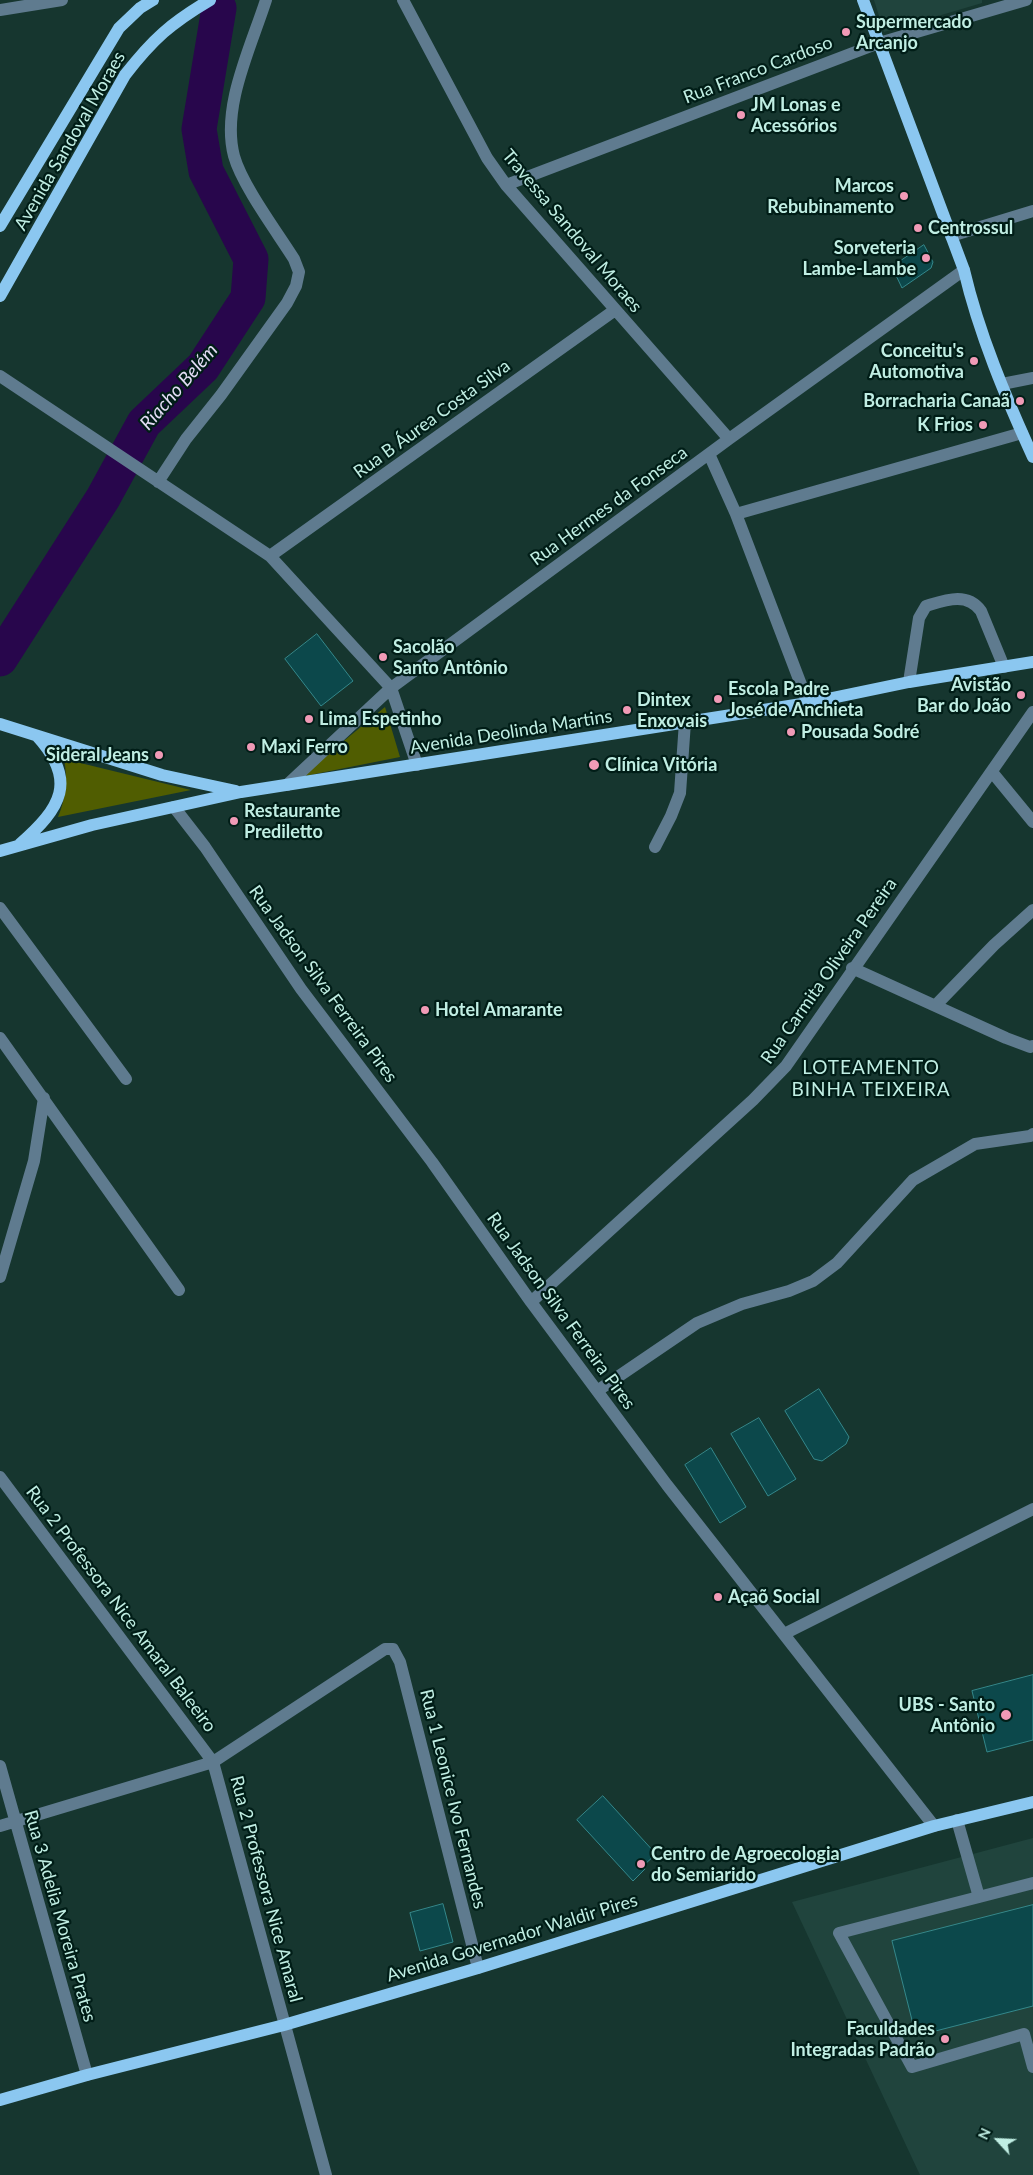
<!DOCTYPE html>
<meta charset="utf-8">
<style>
body{margin:0}
#map{position:relative;width:1033px;height:2175px;overflow:hidden;background:#16362f;font-family:Lato,sans-serif}
canvas{display:block}
.north{position:absolute;left:973px;top:2115px;width:50px;height:50px;-webkit-text-stroke:4px #001d17;paint-order:stroke;rotate:295deg;font-size:14px;font-weight:700;line-height:20px;text-align:center;color:#c0eee3}
.north::after{content:'';display:block;margin:auto;width:18px;height:22px;background:#c0eee3;clip-path:polygon(50% 0,100% 100%,50% 72%,0 100%)}
</style>
<div id="map">
<canvas width="1033" height="2175"></canvas>
<div class="north">N</div>
</div>
<script>
const ctx = document.querySelector('canvas').getContext('2d');
ctx.lineJoin = 'round';
function fill(path, color) { ctx.fillStyle = color; ctx.fill(path, 'evenodd'); }
function trace(path, color, width, dash) { ctx.strokeStyle = color; ctx.lineWidth = width; ctx.lineCap = dash ? 'butt' : 'round'; ctx.setLineDash(dash || []); ctx.stroke(path); }
function label(font, color, halo, rows, align = 'center') {
  ctx.font = font + ' Lato,sans-serif'; ctx.lineWidth = 4.5; ctx.setLineDash([]); ctx.textBaseline = 'middle'; ctx.strokeStyle = halo; ctx.fillStyle = color; for (const [text, x, y, turn = 0] of rows) {
    ctx.save(); ctx.translate(x, y); ctx.rotate((+turn || 0) * Math.PI / 180); ctx.textAlign = isNaN(turn) ? turn : align; if (halo) ctx.strokeText(text, 0, 0); ctx.fillText(text, 0, 0); ctx.restore();
  }
}
fill(new Path2D(`
 M874 0H982V3L884 32Z
 M1033 1838V2175H920L792 1902Z`), '#20443d');
fill(new Path2D(`
 M385 707 400 757 305 776V773Z
 M64 759 191 790 58 817C66 797 68 781 64 759Z`), '#505d01');
trace(new Path2D(`
 M0 659 103 498 144 423 203 367 248 298 251 259 206 171 199 129 219 8`), '#28064c', 35);
const building = new Path2D(`
 M924 245 933 262 931 268 902 288 892 267Z
 M317 634 353 681 321 706 285 659Z
 M819 1389 849 1437 846 1444 822 1461 814 1459 785 1411Z
 M759 1418 796 1479 768 1496 731 1434Z
 M711 1448 746 1507 720 1523 685 1465Z
 M1033 1675V1740L987 1752 972 1691Z
 M603 1796 656 1854 643 1866 645 1869 633 1881 577 1820Z
 M443 1904 453 1942 420 1951 410 1913Z
 M1033 1905V2006L916 2036 892 1941Z`);
fill(building, '#0c484b');
trace(building, '#34888b', 1);
trace(new Path2D(`
 M403 0 487 158 506 185 729 439
 M0 10 62 0
 M506 185 879 43 1026 0
 M951 236 1033 211
 M0 376 270 556 391 688 417 765
 M1002 384 1033 378
 M709 454 736 514 808 703
 M158 482 186 439 221 395 287 303 296 286 299 272 294 259C277 232 242 185 234 156 221 107 251 47 266 0
 M736 514 1022 433
 M270 556 615 310
 M909 682 919 618 926 606C946 600 967 592 981 611L1004 667
 M992 772 1033 822
 M287 785 391 688 729 439 964 270
 M174 807 205 847 301 989 432 1162 531 1302 667 1485 934 1826
 M655 847 671 816 680 793 685 722
 M0 908 126 1079
 M852 968 1006 1038 1030 1047 1033 1046
 M936 1005 994 945 1033 910
 M0 1038 179 1290
 M0 1277 34 1161 44 1098
 M531 1302 753 1100 786 1066 1033 712
 M597 1391 697 1323 742 1304 789 1291 813 1281 837 1263 913 1180 975 1144 1030 1136 1033 1134
 M0 1477 213 1762 326 2175
 M784 1634 1033 1509
 M0 1766 87 2075
 M957 1820 979 1897
 M0 1826 213 1762 385 1649H393L400 1662 478 1968
 M1033 1883 839 1933 912 2067 1024 2034 1033 2067`), '#5f7b8f', 12);
trace(new Path2D(`
 M863 0 964 270C979 334 1006 398 1033 457
 M0 226 119 28 140 8 153 0
 M0 296 125 75C153 39 171 23 210 0
 M0 724 162 775 236 791
 M20 844C61 808 78 781 37 736
 M0 851 92 825 241 792 808 703 909 682 1033 662
 M0 2100 87 2075 284 2025 478 1968 934 1826 1033 1802`), '#8bc7f0', 12);
for (const [x, y, r, color] of [
 [846,32,5,"#f09ab6"],
 [741,115,5,"#f09ab6"],
 [904,196,5,"#f09ab6"],
 [918,228,5,"#f09ab6"],
 [926,258,5,"#f09ab6"],
 [974,361,5,"#f09ab6"],
 [1020,401,5,"#f09ab6"],
 [983,425,5,"#f09ab6"],
 [383,657,5,"#f09ab6"],
 [1021,695,5,"#f09ab6"],
 [718,699,5,"#f09ab6"],
 [627,710,5,"#f09ab6"],
 [309,719,5,"#f09ab6"],
 [791,732,5,"#f09ab6"],
 [251,747,5,"#f09ab6"],
 [159,755,5,"#f09ab6"],
 [594,765,6,"#f09ab6"],
 [234,821,5,"#f09ab6"],
 [425,1010,5,"#f09ab6"],
 [718,1597,5,"#f09ab6"],
 [1006,1715,6,"#f09ab6"],
 [641,1864,5,"#f09ab6"],
 [945,2039,5,"#f09ab6"]
]) { const dot = new Path2D(); dot.arc(x, y, r, 0, 2 * Math.PI); ctx.fillStyle = color; ctx.fill(dot); trace(dot, '#001d17', 2); }
label('bold 18px', '#c0eee3', '#001d17', [
 ["Supermercado",856,22],
 ["Arcanjo",856,43],
 ["JM Lonas e",751,105],
 ["Acessórios",751,126],
 ["Marcos",894,186,"right"],
 ["Rebubinamento",894,207,"right"],
 ["Centrossul",928,228],
 ["Sorveteria",916,248,"right"],
 ["Lambe-Lambe",916,269,"right"],
 ["Conceitu's",964,351,"right"],
 ["Automotiva",964,372,"right"],
 ["Borracharia Canaã",1010,401,"right"],
 ["K Frios",973,425,"right"],
 ["Sacolão",393,647],
 ["Santo Antônio",393,668],
 ["Avistão",1011,685,"right"],
 ["Bar do João",1011,706,"right"],
 ["Escola Padre",728,689],
 ["José de Anchieta",728,710],
 ["Dintex",637,700],
 ["Enxovais",637,721],
 ["Lima Espetinho",319,719],
 ["Pousada Sodré",801,732],
 ["Maxi Ferro",261,747],
 ["Sideral Jeans",149,755,"right"],
 ["Clínica Vitória",605,765],
 ["Restaurante",244,811],
 ["Prediletto",244,832],
 ["Hotel Amarante",435,1010],
 ["Açaõ Social",728,1597],
 ["UBS - Santo",995,1705,"right"],
 ["Antônio",995,1726,"right"],
 ["Centro de Agroecologia",651,1854],
 ["do Semiarido",651,1875],
 ["Faculdades",935,2029,"right"],
 ["Integradas Padrão",935,2050,"right"]
], 'left');
label('18px', '#c0eee3', '#001d17', [
 ["Rua Franco Cardoso",758,70,-21],
 ["Avenida Sandoval Moraes",70,141,-60],
 ["Travessa Sandoval Moraes",572,231,50],
 ["Rua B Áurea Costa Silva",432,419,-36],
 ["Rua Hermes da Fonseca",609,506,-36],
 ["Avenida Deolinda Martins",511,732,-9],
 ["Rua Carmita Oliveira Pereira",829,971,-55],
 ["Rua Jadson Silva Ferreira Pires",323,984,54],
 ["Rua Jadson Silva Ferreira Pires",561,1311,54],
 ["Rua 2 Professora Nice Amaral Baleeiro",121,1609,53],
 ["Rua 1 Leonice Ivo Fernandes",453,1799,76],
 ["Rua 2 Professora Nice Amaral",266,1889,75],
 ["Rua 3 Adelia Moreira Prates",60,1916,74],
 ["Avenida Governador Waldir Pires",512,1938,-17]
]);
label('italic 19px', '#e3dcf5', '#001d17', [
 ["Riacho Belém",179,387,-49]
]);
ctx.letterSpacing = '1px';
label('19px', '#c0eee3', '#001d17', [
 ["LOTEAMENTO",871,1068],
 ["BINHA TEIXEIRA",871,1090]
]);
ctx.letterSpacing = '0px';
</script>
